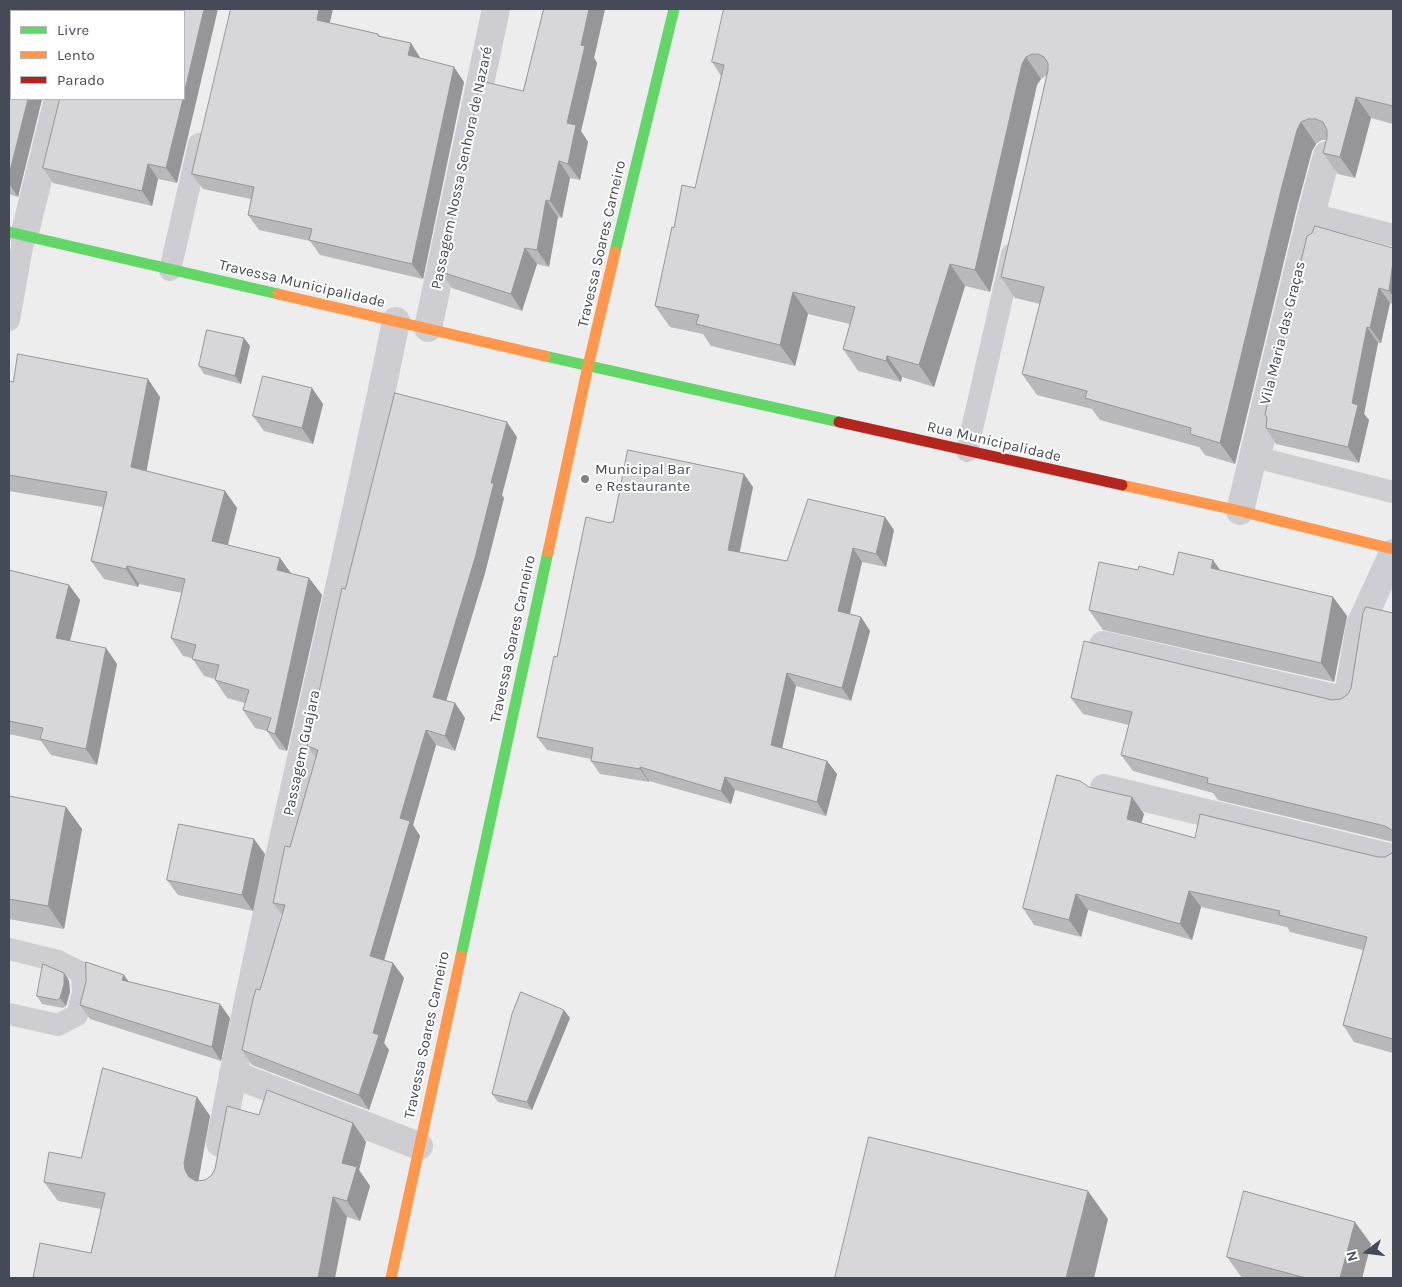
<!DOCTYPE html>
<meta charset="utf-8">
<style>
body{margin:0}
#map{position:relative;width:1402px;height:1287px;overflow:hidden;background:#eeeded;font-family:Karla,sans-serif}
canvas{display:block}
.frame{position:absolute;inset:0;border:10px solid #464a58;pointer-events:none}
.legend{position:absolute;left:10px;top:10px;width:175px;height:90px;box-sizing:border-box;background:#fff;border:1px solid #b5b7bc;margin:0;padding:6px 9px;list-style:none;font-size:15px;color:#464a58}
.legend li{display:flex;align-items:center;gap:10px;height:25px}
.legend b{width:25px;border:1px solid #b5b7bc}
.north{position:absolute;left:1342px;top:1227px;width:50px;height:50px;-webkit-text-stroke:4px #fff;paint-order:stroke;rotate:255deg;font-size:14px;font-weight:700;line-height:20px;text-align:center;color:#464a58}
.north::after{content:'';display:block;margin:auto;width:18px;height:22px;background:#464a58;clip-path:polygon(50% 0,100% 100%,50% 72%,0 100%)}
</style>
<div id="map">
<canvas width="1402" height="1287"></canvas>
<div class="frame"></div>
<ul class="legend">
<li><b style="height:6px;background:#63d668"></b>Livre</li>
<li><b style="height:6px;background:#ff974d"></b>Lento</li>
<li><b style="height:6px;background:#b3261e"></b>Parado</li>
</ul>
<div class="north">N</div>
</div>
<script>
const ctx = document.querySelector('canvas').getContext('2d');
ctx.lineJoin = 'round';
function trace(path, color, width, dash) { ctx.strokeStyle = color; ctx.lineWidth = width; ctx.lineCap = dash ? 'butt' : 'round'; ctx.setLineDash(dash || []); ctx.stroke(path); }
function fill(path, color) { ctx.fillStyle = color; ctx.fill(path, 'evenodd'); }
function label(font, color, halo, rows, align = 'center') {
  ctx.font = font + ' Karla,sans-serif'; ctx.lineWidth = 4; ctx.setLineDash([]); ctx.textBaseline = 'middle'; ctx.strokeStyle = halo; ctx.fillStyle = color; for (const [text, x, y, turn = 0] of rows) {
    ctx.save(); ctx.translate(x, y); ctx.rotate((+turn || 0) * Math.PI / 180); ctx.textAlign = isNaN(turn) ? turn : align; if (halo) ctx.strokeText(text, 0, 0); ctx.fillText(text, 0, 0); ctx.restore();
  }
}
trace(new Path2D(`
 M1313 240 1319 216 1393 235
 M170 270 199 144
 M9 320 24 236
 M1265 436 1259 458 1393 492
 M967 451 1012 254
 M9 949 58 961 82 973 83 993 77 1015 58 1025 9 1014`), '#ceced2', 22);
trace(new Path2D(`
 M24 236 58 99
 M428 328 496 9
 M1240 511 1312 211 1327 155
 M1103 645 1347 701 1360 625 1393 553
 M1104 788 1393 858
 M233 1074 419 1146
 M220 1143C272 868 341 596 396 321`), '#ceced2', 28);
trace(new Path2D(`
 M9 232 278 294
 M615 252 674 9
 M545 356 839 422
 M461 956 548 552`), '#63d668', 11);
trace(new Path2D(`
 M278 294 545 356
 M1122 485 1240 511 1393 549
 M548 552 588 366 615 252
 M391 1278 461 956`), '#ff974d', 11);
trace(new Path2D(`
 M839 422 1122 485`), '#b3261e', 11);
fill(new Path2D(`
 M9 9 11 99H42L18 197 9 194Z
 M544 9H605L594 58 597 63 581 131 588 142 580 180 570 178 562 218 558 217 549 267 537 264 522 311 452 288 441 272 523 91Z
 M1393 9V124L1371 118 1355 178 1338 174 1323 153 1327 140H1322L1316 144 1312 151 1297 207 1235 464 1205 455 1199 447 1100 420 1092 409 1037 395 1022 374 1040 304 1015 298 1001 277 1047 75 1041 79 1037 85 990 292 965 286 934 387 902 377 901 382 858 371 843 349 850 324 808 314 795 366 711 346 703 334 670 327 655 306 674 228 695 188 721 76 712 62Z
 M330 23 378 34 381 37 464 82 423 279 320 255 310 241 259 230 248 215 251 199 203 189 192 174Z
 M184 99 177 183 158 179 152 206 53 183 43 168Z
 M1393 248V304L1390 303 1381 343H1378L1364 414 1369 420 1359 463 1276 444 1266 428Z
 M244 338 250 346 241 384 204 374 199 366Z
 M9 381 160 397 146 471 225 491 237 508 228 545 280 558 291 574 309 578 322 595 287 751 279 749 267 731 255 728 243 710 245 703 227 698 215 680V679L204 676 192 658 183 656 171 638 182 593 139 584 138 587 104 579 91 561 103 507 9 491Z
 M312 388 323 404 313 444 264 431 253 416Z
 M517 437 502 495 504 498 485 573 446 701 455 703 465 718 455 751 436 745 413 825 420 836 384 960 393 963 404 978 384 1043 389 1050 369 1110 252 1065 242 1050 282 915 273 903 316 758 307 746 345 589Z
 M753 487 740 552 787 561 894 530 886 567 862 562 850 614 861 617 870 631 851 701 796 686 782 748 827 761 837 774 826 816 735 790 731 804 649 781V782L600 774 591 761V759L547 750 537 737 557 657 613 522Z
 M9 570 69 585 80 600 70 641 117 664 97 765 51 755 41 741 9 734Z
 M1220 570 1333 597 1347 616 1334 682 1103 630 1089 610 1173 575Z
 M1393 613V842L1218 800 1213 793 1133 771 1121 755 1129 725 1083 714 1071 698 1332 700 1341 699 1348 694Z
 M1089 787 1144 814 1141 823 1195 838 1378 857H1385L1392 853 1393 851V1053L1354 1042 1343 1025 1363 950 1290 932 1287 927 1201 907 1192 940 1088 910 1081 937 1034 925 1023 908Z
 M9 796 66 807 82 829 64 929 9 919Z
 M265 854 253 911 178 895 167 880Z
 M64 973 69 981 70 992 66 1006 63 1008 42 1004 37 996Z
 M129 982 230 1018 221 1061 90 1019 80 1005Z
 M570 1018 532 1110 498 1102 492 1094Z
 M197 1097 210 1116 198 1181 205 1180 211 1176 259 1115 353 1123 366 1142 359 1170 370 1186 360 1221 347 1217 91 1253 101 1209 58 1201 44 1182 81 1158Z
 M1371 1244 1362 1278H1242L1227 1257Z`), '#b9b8bb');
fill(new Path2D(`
 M204 9H218L177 183 166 168 183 99H184V94Z
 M319 9H333L327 35 317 20Z
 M589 9H605L594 58 597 63 581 131 588 142 580 180 568 164 567 123 581 45Z
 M411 43 421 59 408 55Z
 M1026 57 1041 79 1037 85 990 292 975 270 1022 64Z
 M454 67 464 82 423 279 412 264Z
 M1356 97 1371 118 1355 178 1340 157Z
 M28 99H42L18 197 9 184V175Z
 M1301 122 1316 144 1312 151 1297 207 1235 464 1220 443 1282 186 1297 130Z
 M559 161 570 178 562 218 550 201Z
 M148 164 158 179 152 206 142 191Z
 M546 200 558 217 549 267 537 250Z
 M525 248 537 264 522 311 511 294Z
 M1393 262V296L1389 291Z
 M950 264 965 286 934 387 919 365Z
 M1379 288 1390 303 1381 343 1370 328Z
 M793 292 808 314 795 366 780 345Z
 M1367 327 1378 343 1364 414 1369 420 1359 463 1348 447 1352 403Z
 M244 338 250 346 241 384 235 376Z
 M887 356 902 377 901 382 886 361Z
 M148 379 160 397 144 485 131 467Z
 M312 388 323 404 313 444 302 428Z
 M507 422 517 437 502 495 504 498 485 573 443 711 433 697Z
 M744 474 753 487 737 563 728 550Z
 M225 491 237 508 224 559 212 541Z
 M885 517 894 530 886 567 876 554Z
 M853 548 862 562 847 625 838 611Z
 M280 558 293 576 277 570Z
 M1213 560 1227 580 1211 568Z
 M127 566 139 584 138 587 126 569Z
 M309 578 322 595 287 751 275 734Z
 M69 585 80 600 67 653 56 638Z
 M1333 597 1347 616 1334 682 1321 663Z
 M861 617 870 631 851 701 842 688Z
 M106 648 117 664 97 765 86 749Z
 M787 673 796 686 780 758 771 745Z
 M455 703 465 718 455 751 445 736Z
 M426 730 436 745 413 825 420 836 381 971 370 956 400 818Z
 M827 761 837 774 826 816 817 802Z
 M640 767 649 781V782L640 769Z
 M725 777 735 790 731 804 721 791Z
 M1132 797 1144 814 1138 835 1127 819Z
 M66 807 82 829 64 929 48 906Z
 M254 839 265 854 253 911 242 895Z
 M1189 891 1201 907 1192 940 1180 924Z
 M1076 894 1088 910 1081 937 1069 920Z
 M393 963 404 978 384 1043 389 1050 369 1110 359 1095 373 1033Z
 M64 973 69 981 70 992 66 1006 60 998Z
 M124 975 134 989 122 980Z
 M220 1004 230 1018 221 1061 212 1047Z
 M564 1010 570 1018 532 1110 527 1102Z
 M197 1097 210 1116 198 1183 189 1177 185 1170 184 1163Z
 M353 1123 366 1142 359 1170 370 1186 360 1221 347 1201 342 1163Z
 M1088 1191 1108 1219 1094 1278H1066Z
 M333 1197 347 1217 335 1278H318Z
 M1355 1222 1371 1244 1362 1278H1340Z`), '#969698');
const building = new Path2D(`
 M9 9H61L63 10 69 11H11V99H28L9 175Z
 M78 9H204L184 94V11H71Z
 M231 9H319L317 20 378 34V36L411 43 408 55 454 67 412 264 309 240 312 229 248 215 254 187 192 174Z
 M544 9H589L581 45 585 46 567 123 576 125 568 164 559 161 550 201 546 200 537 250 525 248 511 294 441 272 481 81 523 91Z
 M724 9H1393V106L1356 97 1340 157 1323 153 1327 138V130L1323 122 1316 119H1308L1301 122 1297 130 1282 186 1220 443 1190 434 1191 428 1085 398 1087 391 1022 374 1044 287 1001 277 1048 70V63L1044 57 1038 54H1032L1026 57 1022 64 975 270 950 264 919 365 887 356 886 361 843 349 855 307 793 292 780 345 696 324 699 315 655 306 672 227 674 228 682 185 695 188 724 65 712 62Z
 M60 99H183L166 168 148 164 142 191 43 168Z
 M1315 226 1393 248V262L1389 291 1379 288 1370 328 1367 327 1352 403 1358 405 1348 447 1266 428 1267 418 1265 414 1307 236 1312 233Z
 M207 330 244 338 235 376 199 366Z
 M18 354 148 379 131 467 225 491 212 541 280 558 277 570 309 578 275 734 267 731 271 718 243 710 249 690 215 680 219 665 192 659 196 645 171 638 185 579 127 566 126 569 91 561 107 492 9 475V381L13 382Z
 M263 376 312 388 302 428 253 416Z
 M395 393 507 422 491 483H494L475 558 433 697 455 703 445 736 426 730 400 818 410 821 370 956 393 963 373 1033 379 1035 359 1095 242 1050 253 999 256 989 260 990 285 905 273 903 284 850 285 846 290 847 318 750 307 746 342 588 345 589Z
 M628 450 744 474 728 550 787 561 808 499 885 517 876 554 853 548 838 611 861 617 842 688 787 673 771 745 827 761 817 802 725 777 721 791 640 767V769L591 761 593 748 537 737 554 656 557 657 586 517 610 523V522H613Z
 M1179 552 1213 560 1211 568 1333 597 1321 663 1089 610 1099 562 1138 570 1139 566 1173 575Z
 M9 570 69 585 56 638 106 648 86 749 40 739 43 728 9 721Z
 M1366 607 1393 613V832V831L1385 826 1207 783 1208 778 1121 755 1132 712 1071 698 1084 641 1332 700 1341 699 1348 694 1351 688 1363 613Z
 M1057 775 1080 781 1089 787 1132 797 1127 819 1195 838 1200 814 1378 857H1385L1392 853 1393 851V1039L1343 1025 1367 937 1279 915 1280 911 1189 891 1180 924 1076 894 1069 920 1023 908Z
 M9 796 66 807 48 906 9 899Z
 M179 824 254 839 242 895 167 880Z
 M86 962 124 975 122 980 220 1004 212 1047 80 1005 86 982Z
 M43 964 64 973V984L60 998 57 1000 37 996Z
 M521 992 564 1010 527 1102 492 1094 512 1014Z
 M103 1068 197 1097 184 1163 185 1170 189 1177 196 1181 205 1180 211 1176 215 1169 227 1106 259 1115 267 1090 353 1123 342 1163 357 1167 347 1201 333 1197 318 1278H33L40 1243 91 1253 105 1193 44 1182 49 1152 81 1158Z
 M869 1137 1088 1191 1066 1278H835Z
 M1244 1191 1355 1222 1340 1278H1306L1227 1257Z`);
fill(building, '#d7d6d9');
trace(building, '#969698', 1);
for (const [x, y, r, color] of [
 [585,479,5,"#81838c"]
]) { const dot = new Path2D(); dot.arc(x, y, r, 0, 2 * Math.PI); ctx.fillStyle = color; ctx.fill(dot); trace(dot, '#fff', 2); }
label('15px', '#464a58', '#fff', [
 ["Passagem Nossa Senhora de Nazaré",462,168,-78],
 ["Travessa Soares Carneiro",602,244,-77],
 ["Travessa Municipalidade",302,284,13],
 ["Vila Maria das Graças",1283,333,-76],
 ["Rua Municipalidade",994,442,13],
 ["Travessa Soares Carneiro",513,639,-78],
 ["Passagem Guajara",302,753,-78],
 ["Travessa Soares Carneiro",427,1035,-78]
]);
label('15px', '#464a58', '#fff', [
 ["Municipal Bar",595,470],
 ["e Restaurante",595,487]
], 'left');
</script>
